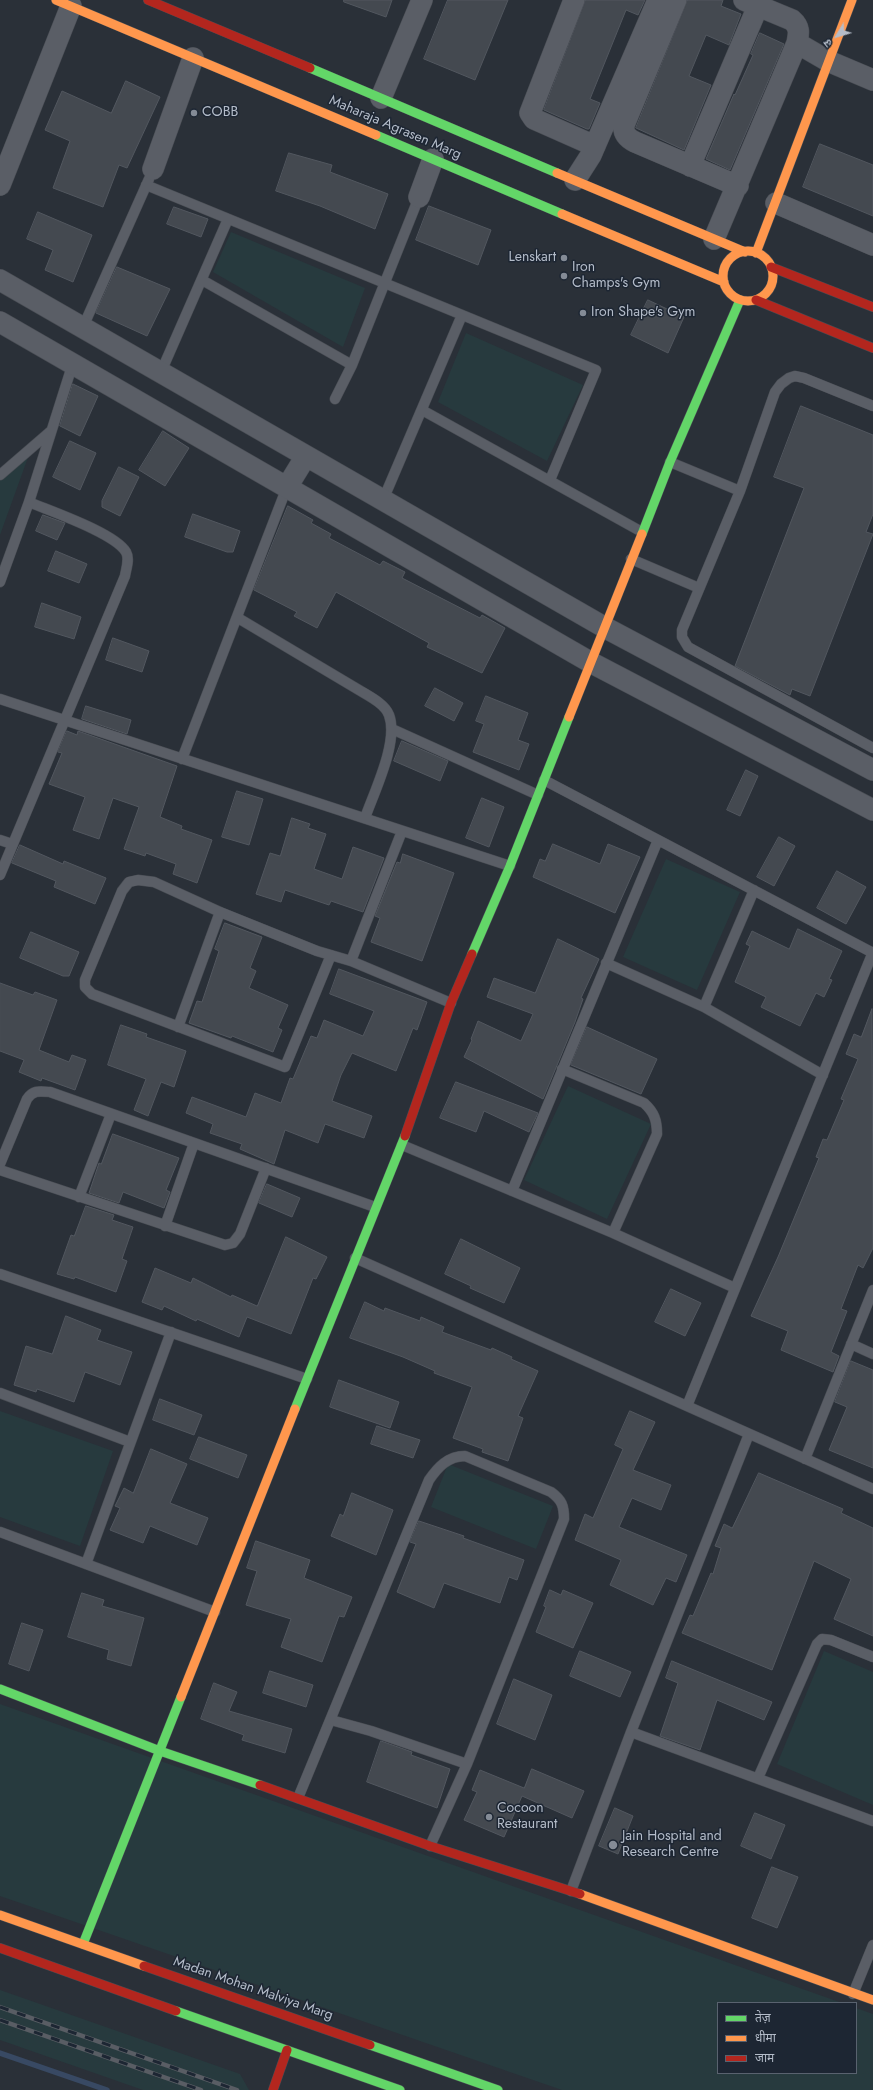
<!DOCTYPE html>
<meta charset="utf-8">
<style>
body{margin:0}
#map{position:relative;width:873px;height:2090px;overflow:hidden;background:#2a3038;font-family:Jost,"Noto Sans Devanagari",sans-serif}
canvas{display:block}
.legend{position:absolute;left:717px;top:2002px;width:140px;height:72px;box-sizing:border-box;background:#1d2633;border:1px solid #59626f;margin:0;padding:5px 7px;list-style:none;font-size:12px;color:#b4bcc9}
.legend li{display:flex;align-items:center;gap:8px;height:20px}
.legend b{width:20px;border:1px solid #59626f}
.north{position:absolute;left:817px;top:16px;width:40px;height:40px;-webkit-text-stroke:3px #1d2633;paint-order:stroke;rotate:232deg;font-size:11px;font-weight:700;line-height:16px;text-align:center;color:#b4bcc9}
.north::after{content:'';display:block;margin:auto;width:14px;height:18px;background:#b4bcc9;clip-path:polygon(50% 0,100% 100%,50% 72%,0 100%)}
</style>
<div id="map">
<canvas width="873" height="2090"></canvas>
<ul class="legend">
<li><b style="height:5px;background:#63d668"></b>तेज़</li>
<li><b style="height:5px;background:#ff974d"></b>धीमा</li>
<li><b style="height:5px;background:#b3261e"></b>जाम</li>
</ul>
<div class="north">उ</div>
</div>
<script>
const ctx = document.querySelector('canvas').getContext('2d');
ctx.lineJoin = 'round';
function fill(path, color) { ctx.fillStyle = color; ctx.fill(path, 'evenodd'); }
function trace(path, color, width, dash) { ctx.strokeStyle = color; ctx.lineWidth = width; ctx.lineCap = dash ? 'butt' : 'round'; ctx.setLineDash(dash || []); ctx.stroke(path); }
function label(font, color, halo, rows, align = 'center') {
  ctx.font = font + ' Jost,sans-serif'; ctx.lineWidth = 3; ctx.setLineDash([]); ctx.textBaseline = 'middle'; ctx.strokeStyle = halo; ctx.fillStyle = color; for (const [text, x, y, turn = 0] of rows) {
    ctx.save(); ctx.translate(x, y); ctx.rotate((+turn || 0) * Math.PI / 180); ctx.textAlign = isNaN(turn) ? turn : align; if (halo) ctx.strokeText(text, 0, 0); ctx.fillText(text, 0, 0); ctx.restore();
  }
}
fill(new Path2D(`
 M231 232 365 288 343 347 213 272Z
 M466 333 583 385 547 461 438 402Z
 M35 438 0 535V469Z
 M666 859 740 892 697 990 623 957Z
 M568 1086 651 1124 607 1219 524 1180Z
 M0 1411 113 1451 80 1546 0 1517Z
 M448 1464 553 1506 536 1549 431 1507Z
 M824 1651 873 1672V1805L777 1764Z
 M0 1704 842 2003H718V2073H856V2008L873 2014V2090H562L0 1896Z
 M0 1990 240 2074 249 2090H143L0 2040Z`), '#273a3e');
trace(new Path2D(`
 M0 2053 107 2090`), '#384963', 5.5);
const building = new Path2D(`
 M344 0H392L386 17 344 2Z
 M448 0H508L475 80 424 59Z
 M586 0H645L638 15 626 10 590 99 600 103 589 129H587L544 110Z
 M688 0H723L721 6 741 14 729 45 706 35 689 76 711 85 684 150 636 128Z
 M760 33 784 44 730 170 706 159 734 94 735 95 753 55 751 54Z
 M126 81 160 97 127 168 119 165 103 207 53 188 70 141 45 130 62 91 111 113Z
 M820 144 873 165V216L803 187Z
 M289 153 332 165 330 172 388 194 375 229 320 206 276 191Z
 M429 206 491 230 478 265 416 240Z
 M174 207 208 219 201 237 167 224Z
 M38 212 92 235 73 282 45 270 53 250 27 239Z
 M117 267 170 289 147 336 96 313Z
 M648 300 684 317 668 353 631 335Z
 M73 384 98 396 80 436 60 426Z
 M801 406 873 435V514L866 532 873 534 810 696 792 689 790 695 735 666 804 488 774 477Z
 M163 431 189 448 165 486 139 470Z
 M70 441 96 453 80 490 53 477Z
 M119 467 139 477 120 516 102 507V501Z
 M288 506 313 520 311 523 331 534 329 538 380 565 383 561 405 572 402 578 480 618 482 615 505 628 482 673 427 647 429 643 336 592 317 628 294 616 297 612 254 590Z
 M193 514 240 531 233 552H227L185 537Z
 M43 515 65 523 57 540 36 531Z
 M56 551 87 564 79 583 48 571Z
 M42 603 81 617 74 639 35 627Z
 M113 638 149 651 142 672 106 660Z
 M435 688 463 703 454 721 425 706Z
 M486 696 528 713 518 740 529 744 519 770 473 752 484 724 476 721Z
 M86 706 131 720 127 734 82 719Z
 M67 731 77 735 78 731 177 766 160 817 182 826 181 829 212 840 197 883 173 874 176 864 146 853 145 856 124 849 139 807 113 798 99 839 73 830 85 797 49 784 62 753 58 752Z
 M402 741 448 761 440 781 394 761Z
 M746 770 758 776 740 816 727 810Z
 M237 791 263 799 249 845 222 837Z
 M482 798 504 807 489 847 466 838Z
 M292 818 310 824 308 828 326 834 314 869 342 879 353 847 384 858 363 912 331 901 329 905 285 890 281 902 256 894 270 853 280 856Z
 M779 837 795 846 774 886 757 877Z
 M553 844 600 864 608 844 640 857 615 913 533 877 540 859 545 861Z
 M20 845 63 864 64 861 106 878 95 904 54 887 56 881 12 863Z
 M403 854 454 873 422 961 371 942 380 918 375 916 397 862 400 863Z
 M837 871 866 887 846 924 817 908Z
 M225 923 262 937 250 968 256 971 249 988 288 1005 278 1028 282 1030 273 1052 232 1036 231 1038 189 1023 197 1001 202 1002 219 951 215 949Z
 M798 929 842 951 829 979 832 980 824 997 816 993 800 1026 761 1007 766 997 735 982 750 946 746 944 752 931 789 949Z
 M31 932 79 952 69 976H63L20 958Z
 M558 939 599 959 581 998 583 999 575 1022 543 1099 464 1057 472 1040 471 1039 478 1021 521 1041 533 1014 487 997 494 978 535 993Z
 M339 969 427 1002 417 1030 413 1028 396 1071 352 1053 341 1075 332 1101 372 1116 364 1138 325 1124 318 1143 285 1130 274 1164 240 1149 242 1144 210 1133 213 1124 186 1113 192 1097 246 1117 255 1093 281 1103 290 1078 293 1079 311 1036 317 1038 324 1020 363 1036 374 1011 330 994Z
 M0 983 33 995 35 992 57 1000 39 1050 69 1062 72 1055 86 1060 75 1090 42 1078 41 1081 19 1072 24 1060 0 1051Z
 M872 1009 873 1248 863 1268 858 1265 841 1309 847 1311 831 1352 839 1356 833 1372 781 1350 788 1331 751 1316 778 1257 819 1158 816 1157 823 1139 827 1140 844 1100 841 1099 858 1059 846 1054 854 1034 861 1037Z
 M121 1025 147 1034 146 1037 186 1051 174 1087 161 1082 148 1116 134 1110 146 1079 108 1065Z
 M587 1027 657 1059 641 1094 571 1065Z
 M456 1082 538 1113 529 1132 484 1111 476 1132 440 1118Z
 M113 1134 179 1158 166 1190 170 1192 164 1208 123 1192 119 1203 89 1193 99 1163 101 1164Z
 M267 1184 300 1198 292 1217 259 1203Z
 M86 1206 114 1215 112 1220 133 1227 122 1259 127 1261 116 1292 75 1277 74 1279 57 1274 71 1235 74 1236Z
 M286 1237 327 1257 316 1279 313 1278 291 1334 247 1317 239 1337 197 1319 196 1321 164 1306 162 1310 142 1302 155 1268 191 1283 193 1278 231 1297 232 1295 257 1306Z
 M461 1239 520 1268 504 1303 470 1288 471 1286 445 1274Z
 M671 1289 701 1303 685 1336 655 1322Z
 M365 1302 384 1311 385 1308 420 1321 421 1317 444 1327 442 1332 491 1350 492 1348 512 1357 511 1359 538 1371 518 1416 523 1418 508 1461 482 1452 483 1449 453 1438 472 1387 434 1373 435 1371 403 1357 350 1338Z
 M66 1316 101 1330 97 1340 132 1352 120 1385 85 1372 74 1402 37 1389 36 1392 14 1385 26 1346 52 1354Z
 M851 1361 873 1370V1468L829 1450 847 1407 835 1402Z
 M339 1380 399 1402 390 1428 330 1407Z
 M160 1399 202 1415 194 1435 153 1420Z
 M630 1411 655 1422 633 1470 671 1485 661 1510 632 1498 619 1527 687 1555 676 1582 666 1578 653 1605 610 1585 621 1560 575 1540 585 1514 593 1518 623 1449 615 1445Z
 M377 1426 420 1440 413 1458 371 1444Z
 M199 1437 247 1455 238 1478 190 1459Z
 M151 1449 187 1464 170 1503 208 1518 197 1545 150 1526 143 1543 110 1530 120 1508 115 1506 124 1488 133 1493Z
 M759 1473 843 1509 841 1513 873 1528V1636L834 1619 851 1579 814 1561 772 1670 682 1633 690 1615 693 1616 711 1573 713 1574 721 1548 715 1546 724 1524 732 1528Z
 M352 1493 393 1510 376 1555 331 1536 340 1514 343 1516Z
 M419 1521 464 1536 463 1538 524 1560 517 1580 509 1577 500 1603 444 1583 434 1608 397 1592 416 1544 410 1542Z
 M256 1541 310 1560 304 1578 352 1597 344 1617 339 1616 322 1662 281 1647 291 1619 246 1605 257 1571 247 1568Z
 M550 1590 561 1595 563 1590 593 1603 573 1648 536 1632 546 1607 544 1606Z
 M82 1593 104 1600 102 1606 144 1618 131 1666 107 1659 109 1650 68 1637Z
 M22 1623 43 1630 29 1671 9 1664Z
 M580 1651 631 1672 620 1697 570 1676Z
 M672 1661 772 1702 764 1720 717 1700 700 1750 660 1736 678 1683 666 1678Z
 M270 1671 313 1685 306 1707 263 1693Z
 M514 1679 552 1695 535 1740 497 1724Z
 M214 1683 237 1692 229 1711 292 1729 285 1753 242 1740 244 1735 201 1719Z
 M381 1741 412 1752 411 1755 450 1769 437 1808 367 1782Z
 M532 1769 584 1791 572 1818 522 1796 504 1837 464 1820 477 1792 472 1790 480 1770 524 1788Z
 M615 1808 633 1816 618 1854 599 1846Z
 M755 1813 785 1825 771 1859 741 1846Z
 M772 1867 798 1877 777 1928 752 1918Z`);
fill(building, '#444950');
trace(building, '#52575f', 1);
const lane = new Path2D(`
 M146 185 596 370 550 480
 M202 280 352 365 419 197
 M83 327 149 179
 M161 372 228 219
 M335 399 352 365
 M873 406 804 378 795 376 789 378 781 384 775 392 740 491 682 630V637L688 647 873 748
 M422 410 642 532
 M670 462 740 491
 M0 475 51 431
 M383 500 462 315
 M631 559 699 588
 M0 582 29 502 73 363
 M238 618 359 690C369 696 385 704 389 715 399 742 374 792 365 818
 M0 699 510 866
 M392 729 538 795
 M182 759 287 487
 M544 780 873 953
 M0 840 12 844
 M0 875 125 576C126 569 130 559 126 552 115 533 50 511 29 502
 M331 955 285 1067 92 994 85 987V980L122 891 129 882 138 880 154 882 220 912 317 951 351 961 451 1003
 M351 961 402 831
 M606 963 704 1007 754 890
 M704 1007 823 1075
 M178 1027 220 912
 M562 1069 644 1103C654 1112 657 1120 657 1134L613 1233
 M402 1145 613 1233 735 1288
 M0 1164 27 1099C33 1090 39 1091 50 1092L375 1207
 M0 1170 225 1245 233 1243 240 1234 266 1168
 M512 1191 658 840
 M79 1197 111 1114
 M165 1226 194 1143
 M355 1258 873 1489
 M0 1274 307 1379
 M851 1344 873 1354
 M0 1393 130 1442
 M687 1406 873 952
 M805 1459 873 1290
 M0 1532 215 1612
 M86 1564 171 1332
 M331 1720 371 1731 467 1764
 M631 1732 873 1821
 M758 1778 817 1644 822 1639 831 1640 873 1657
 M298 1798 429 1480C438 1467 448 1456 465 1456L551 1492C562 1500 564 1506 564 1519L467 1764 430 1846
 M571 1891 631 1732 749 1434
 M853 1994 873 1945`);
const street = new Path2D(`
 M574 0 530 113 534 119 595 146
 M676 0 624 125C623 134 627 138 635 142L738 186
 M797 43 828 61 873 80
 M381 98 422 0
 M690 166 758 6
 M153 169 193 58
 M575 180 591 155 658 0
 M0 185 71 6
 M419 197 433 159
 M776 203 873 245
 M714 239 797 43C799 33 800 27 792 20L744 0
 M0 280 604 627 873 770
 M0 322 590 662 873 810
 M287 487 306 456`);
const fast = new Path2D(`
 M310 68 557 173
 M376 135 562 214
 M642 534 670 462 740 300
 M472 954 510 866 569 717
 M295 1409 405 1136
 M0 1689 160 1751 260 1785
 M83 1944 181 1697
 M176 2011 400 2090
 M370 2045 498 2090`);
const slow = new Path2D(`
 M56 0 376 135
 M557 173 745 252
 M562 214 724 282
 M723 276a25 25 0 1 1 50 0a25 25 0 1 1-50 0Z
 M756 253 852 0
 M569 717 642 534
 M181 1697 295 1409
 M580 1894 873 2000
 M0 1915 144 1966`);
const jam = new Path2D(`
 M148 0 310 68
 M771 267 873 307
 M756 300 873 348
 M405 1136 451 1003 472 954
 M260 1785 430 1846 580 1894
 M0 1948 176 2011
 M144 1966 370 2045
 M273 2090 287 2050`);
trace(lane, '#484c53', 11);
trace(street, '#484c53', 22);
trace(fast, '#484c53', 10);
trace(slow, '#484c53', 10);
trace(jam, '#484c53', 10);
trace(lane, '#5a5e66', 10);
trace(street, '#5a5e66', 21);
trace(fast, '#63d668', 9);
trace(slow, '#ff974d', 9);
trace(jam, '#b3261e', 9);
const rail = new Path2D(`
 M0 2007 237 2090
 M0 2020 201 2090`);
trace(rail, '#595d64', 4.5);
trace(rail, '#1d2633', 3, [9]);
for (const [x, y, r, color] of [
 [194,113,4,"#848b96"],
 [564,258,4,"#848b96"],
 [564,276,4,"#848b96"],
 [583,313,4,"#848b96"],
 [489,1817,4,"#848b96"],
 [613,1845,5,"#848b96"]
]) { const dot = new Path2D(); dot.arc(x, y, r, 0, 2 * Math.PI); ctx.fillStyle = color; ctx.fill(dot); trace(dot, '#1d2633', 1.5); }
label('14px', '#b4bcc9', '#1d2633', [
 ["COBB",202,113],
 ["Lenskart",556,258,"right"],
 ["Iron",572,268],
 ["Champs's Gym",572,284],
 ["Iron Shape's Gym",591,313],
 ["Cocoon",497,1809],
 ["Restaurant",497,1825],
 ["Jain Hospital and",622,1837],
 ["Research Centre",622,1853]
], 'left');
label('14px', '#b4bcc9', '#1d2633', [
 ["Maharaja Agrasen Marg",395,128,23],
 ["Madan Mohan Malviya Marg",253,1989,19]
]);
</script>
